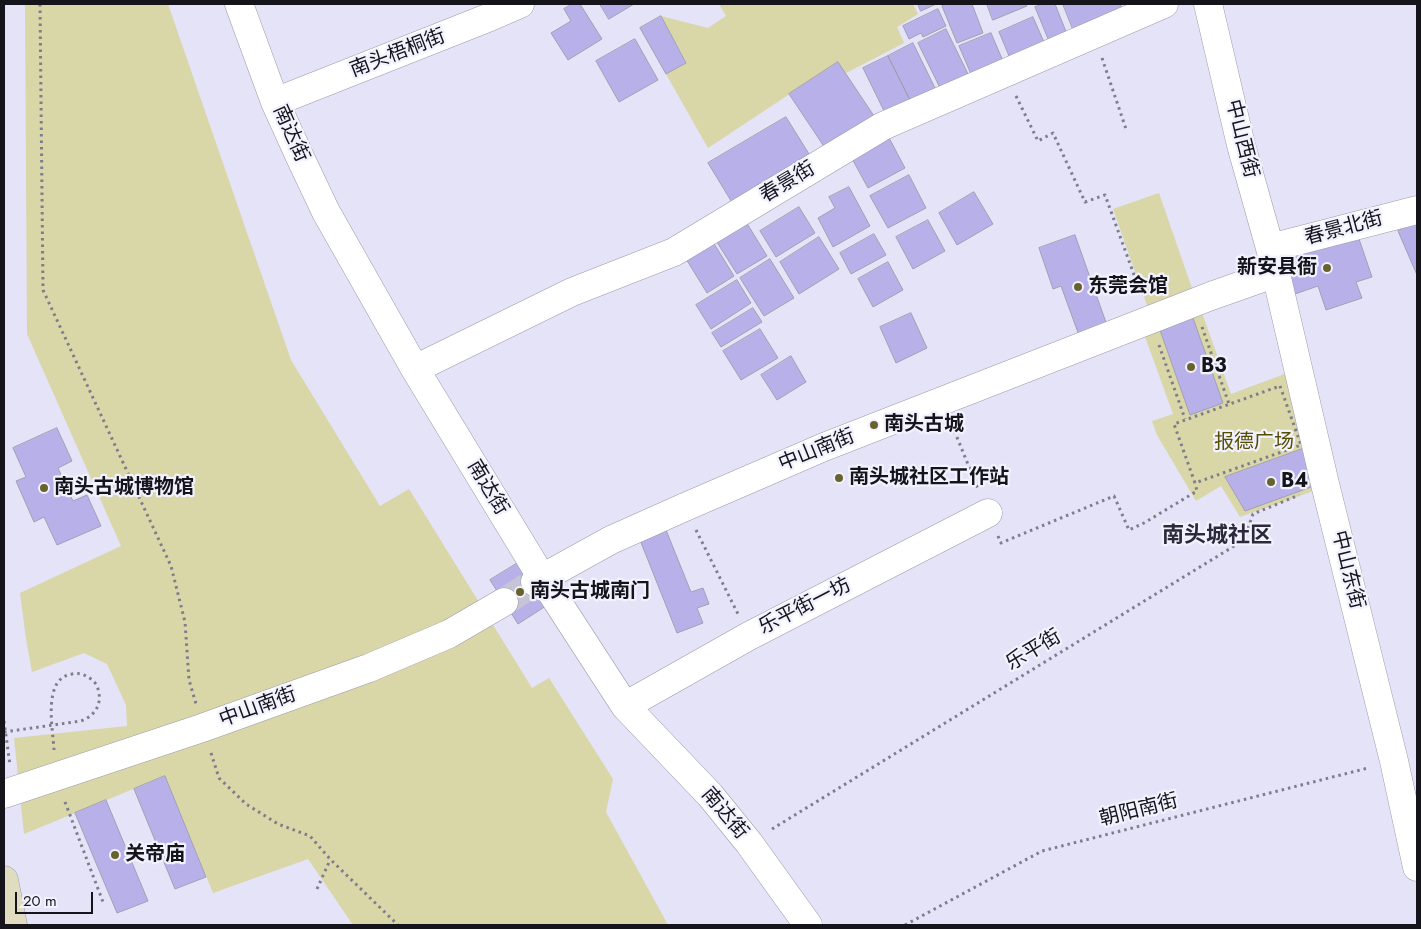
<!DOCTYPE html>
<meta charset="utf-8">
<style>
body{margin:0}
#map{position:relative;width:1421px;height:929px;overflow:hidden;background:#e5e3f7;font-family:Jost,sans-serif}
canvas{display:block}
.frame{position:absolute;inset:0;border:5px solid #15141b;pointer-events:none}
.scale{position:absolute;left:15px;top:892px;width:78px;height:22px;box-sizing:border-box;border:2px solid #15141b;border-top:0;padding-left:6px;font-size:15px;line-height:18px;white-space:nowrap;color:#15141b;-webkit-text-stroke:4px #f2f1fe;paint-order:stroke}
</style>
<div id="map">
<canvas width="1421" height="929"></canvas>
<div class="frame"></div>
<div class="scale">20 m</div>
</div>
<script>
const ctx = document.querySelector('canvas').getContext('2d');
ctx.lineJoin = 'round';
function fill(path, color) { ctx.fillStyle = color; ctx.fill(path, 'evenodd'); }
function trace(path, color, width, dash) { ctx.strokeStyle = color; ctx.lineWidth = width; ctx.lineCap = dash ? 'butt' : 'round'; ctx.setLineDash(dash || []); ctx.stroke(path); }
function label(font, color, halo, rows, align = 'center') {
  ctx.font = font + ' Jost,"Noto Sans SC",sans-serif'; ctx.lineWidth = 4.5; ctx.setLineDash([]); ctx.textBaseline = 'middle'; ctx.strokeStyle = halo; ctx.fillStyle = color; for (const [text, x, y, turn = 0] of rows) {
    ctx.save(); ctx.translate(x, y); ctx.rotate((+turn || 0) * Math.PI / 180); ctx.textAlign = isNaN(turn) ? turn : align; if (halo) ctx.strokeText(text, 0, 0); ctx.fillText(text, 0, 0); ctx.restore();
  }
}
fill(new Path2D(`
 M25 4H168L291 360 380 506 409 489 532 688 549 678 613 779 606 812 668 925H353L308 859 213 893 165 776 24 834 14 738 127 726 126 705 107 664 84 653 32 672 26 639 20 593 121 546 27 334Z
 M719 4H913L918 14 897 27 904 43 846 73 838 62 708 148 666 74 686 62 661 16 708 28 726 16Z
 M1159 193 1195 297 1150 314 1113 209Z
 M1201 310 1231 394 1290 372 1319 489 1240 517 1221 486 1196 501 1157 435 1152 421 1173 414 1143 331Z`), '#d9d6a8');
const building = new Path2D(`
 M572 4H580L602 39 568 60 551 33 571 21 564 9Z
 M600 4H634L609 19Z
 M918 4H936L921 11Z
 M949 4H972L983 33 957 43 942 6Z
 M987 4H1026L1027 6 993 20Z
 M1043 4H1055L1069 39 1051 46 1035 7Z
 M1063 4H1120L1124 14 1075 34Z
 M938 9 946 26 923 37 921 33 909 39 903 26Z
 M661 16 686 63 666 74 640 28Z
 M1033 17 1047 49 1012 63 999 32Z
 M946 29 972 82 944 96 918 43Z
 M991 33 1006 68 974 81 959 46Z
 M635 39 658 80 619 102 596 61Z
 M913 43 936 90 911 102 888 56Z
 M888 56 911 102 886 115 863 68Z
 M838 62 878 122 829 154 789 94Z
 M786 117 814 162 736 209 708 163Z
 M887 134 905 168 868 188 850 155Z
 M909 175 926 208 888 228 870 196Z
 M849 187 870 226 833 247 818 218 835 208 829 197Z
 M974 192 993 224 957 245 939 213Z
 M799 207 815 233 776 257 760 231Z
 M743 217 767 256 737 274 713 236Z
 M928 220 945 251 913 269 896 237Z
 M1417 223V275L1398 231Z
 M1357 233 1372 277 1356 282 1362 298 1326 310 1318 286 1295 294 1283 258Z
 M874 234 886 255 851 274 840 253Z
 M1075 235 1108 328 1080 338 1061 286 1053 289 1039 248Z
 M710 237 734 276 707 293 683 254Z
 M819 237 839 269 799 294 780 262Z
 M770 259 794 298 764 316 740 278Z
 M888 262 903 290 873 307 858 279Z
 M737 280 751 303 711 329 696 305Z
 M753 308 762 322 721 347 712 333Z
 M911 313 927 348 896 363 880 327Z
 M1193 318 1223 403 1190 415 1160 330Z
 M760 329 778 358 741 380 723 351Z
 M791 356 806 382 777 400 761 375Z
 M57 428 72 461 58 468 73 501 87 495 101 526 57 545 44 517 34 522 16 481 26 477 13 448Z
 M1305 448 1314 486 1245 511 1225 477Z
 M666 530 691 592 703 588 709 604 697 608 703 623 677 633 640 540Z
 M521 561 549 604 518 624 490 580Z
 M165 776 206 877 175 889 134 789Z
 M106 800 148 901 117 913 75 813Z`);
fill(building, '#b8b1e9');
trace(building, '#a19fb2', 1);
trace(new Path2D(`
 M504 602 535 582`), '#c6c4d6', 28, [28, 14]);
const street = new Path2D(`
 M239 4 275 102 299 155 326 212 415 369 542 578 625 706 710 795 749 843 808 925
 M1208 4 1241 145 1270 248 1325 484 1394 761 1417 867
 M275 102 490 17 520 4
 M1270 248 1417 210
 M415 369 572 292 674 252 883 126 1164 4
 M535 582 611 540 685 507 824 447 1211 296 1276 273
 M625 706 749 636 988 513
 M4 794 202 728 369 668 449 634 504 602`);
const secondary = new Path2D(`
 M4 880 13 925`);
trace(street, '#9b99ac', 29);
trace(secondary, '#9b99ac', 29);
trace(new Path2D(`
 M40 4 43 290 171 566 185 622 189 680 196 704
 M1102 58 1126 129
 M1016 96 1038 141 1053 133 1085 202 1105 195 1141 294
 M1202 327 1229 404
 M1159 345 1185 419
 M1280 386 1301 445 1195 483 1174 424Z
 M952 425 978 489
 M696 530 738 614
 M998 536 1001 543 1114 496 1129 530 1144 523 1197 491 1195 483
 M4 721 10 765
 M54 750C53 729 42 678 72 674 82 672 90 677 96 684
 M211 753 219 778 246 804 278 824 310 836 330 859 398 925
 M65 802 103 902
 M772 829 1244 540 1253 514 1299 495
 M317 889 330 860
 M905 925 1042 851 1368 768`), '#7e7d8a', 3, [2.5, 4]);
trace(street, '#fff', 28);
trace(secondary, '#dfdcc0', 28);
trace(new Path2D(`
 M4 732 81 721C97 715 104 701 96 684`), '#7e7d8a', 3, [2.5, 4]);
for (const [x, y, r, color] of [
 [1327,268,5,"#67632f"],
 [1078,287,5,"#67632f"],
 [1191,367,5,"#67632f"],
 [874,425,5,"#67632f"],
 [839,478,5,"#67632f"],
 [1271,482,5,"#67632f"],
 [44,488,5,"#67632f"],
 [520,592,5,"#67632f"],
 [115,855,5,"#67632f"]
]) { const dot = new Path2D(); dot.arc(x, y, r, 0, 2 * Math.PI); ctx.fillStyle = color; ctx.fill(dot); trace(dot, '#f2f1fe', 2); }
label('20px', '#15141b', '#f2f1fe', [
 ["南头梧桐街",398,54,-21],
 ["南达街",290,134,66],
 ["中山西街",1241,139,76],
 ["春景街",788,183,-31],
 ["春景北街",1344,229,-15],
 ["中山南街",817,451,-22],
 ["南达街",487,488,59],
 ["中山东街",1347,570,76],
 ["乐平街一坊",805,607,-27],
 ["乐平街",1034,651,-31],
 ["中山南街",258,708,-20],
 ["朝阳南街",1139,811,-14],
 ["南达街",724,814,50]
]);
label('bold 20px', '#15141b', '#f2f1fe', [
 ["新安县衙",1317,268,"right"],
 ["东莞会馆",1088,287],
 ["B3",1201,367],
 ["南头古城",884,425],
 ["南头城社区工作站",849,478],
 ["B4",1281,482],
 ["南头古城博物馆",54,488],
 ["南头古城南门",530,592],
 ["关帝庙",125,855]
], 'left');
label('20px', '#544e02', '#f2f1fe', [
 ["报德广场",1254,443]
]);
label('bold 22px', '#2c2a3a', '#f2f1fe', [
 ["南头城社区",1217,537]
]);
</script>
